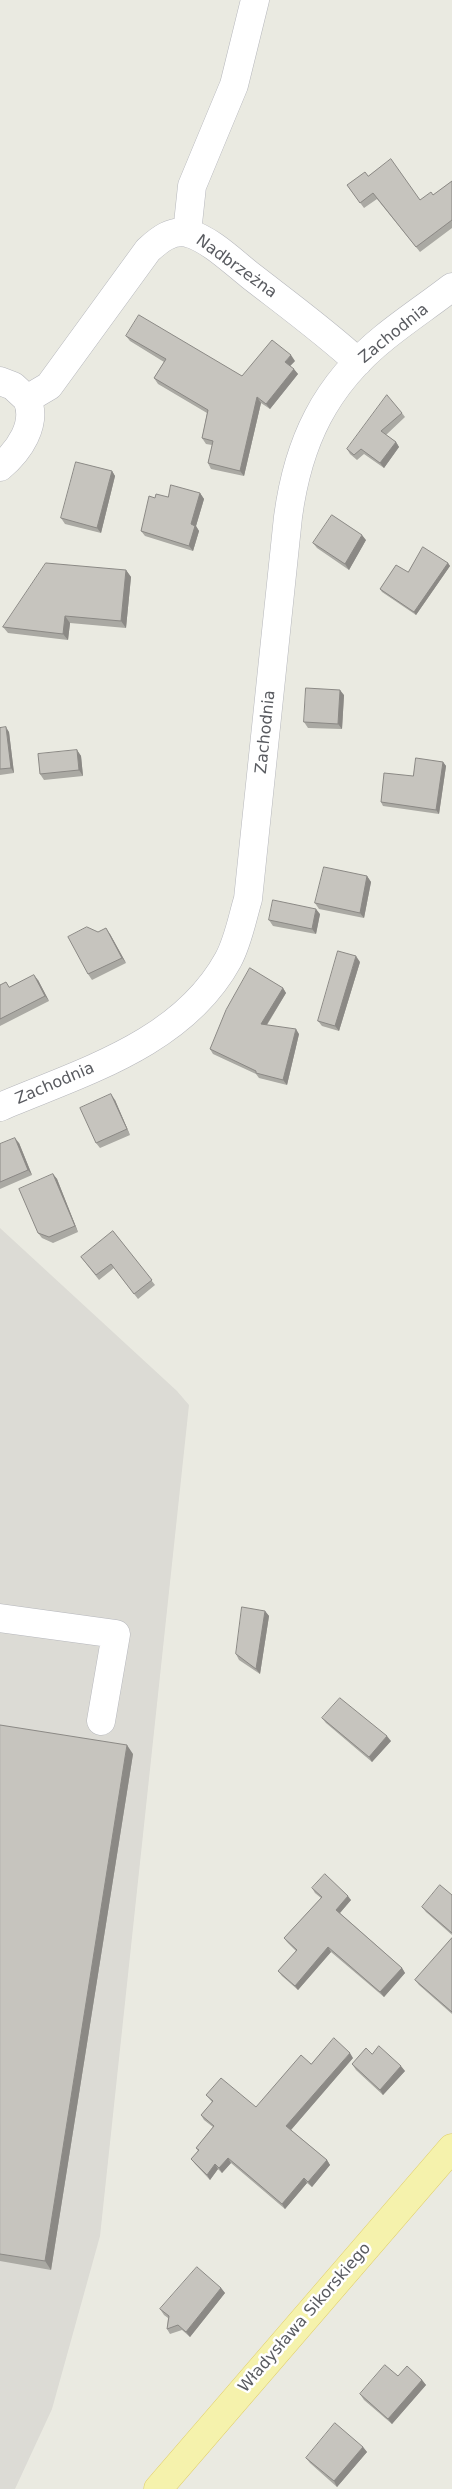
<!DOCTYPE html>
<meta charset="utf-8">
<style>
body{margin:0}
canvas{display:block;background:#eaeae1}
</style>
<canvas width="452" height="2489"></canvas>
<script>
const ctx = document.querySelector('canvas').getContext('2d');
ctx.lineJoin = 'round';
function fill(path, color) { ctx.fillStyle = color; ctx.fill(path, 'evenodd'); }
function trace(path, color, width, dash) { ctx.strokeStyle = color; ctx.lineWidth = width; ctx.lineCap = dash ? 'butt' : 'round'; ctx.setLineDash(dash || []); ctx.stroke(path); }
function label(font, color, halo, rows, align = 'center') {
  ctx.font = font + ' "DejaVu Sans",sans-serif'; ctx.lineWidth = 5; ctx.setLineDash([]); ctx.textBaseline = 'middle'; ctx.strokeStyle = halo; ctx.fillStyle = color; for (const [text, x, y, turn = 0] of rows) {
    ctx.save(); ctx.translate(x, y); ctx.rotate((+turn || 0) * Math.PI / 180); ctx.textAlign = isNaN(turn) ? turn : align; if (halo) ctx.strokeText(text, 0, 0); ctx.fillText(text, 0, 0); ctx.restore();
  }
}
fill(new Path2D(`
 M0 1228 177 1391 189 1405 100 2236 52 2409 15 2489H0Z`), '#dcdbd5');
const minor = new Path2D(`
 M187 233 192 186 234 85 255 0
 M0 381 13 386 27 399 49 386 148 250C159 240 172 229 188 233 211 240 232 261 251 276 287 304 324 331 358 362
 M0 467C19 451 38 424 27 399
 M0 1107C82 1072 182 1044 228 960 238 942 242 919 248 899L288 517C298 442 325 385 385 337 406 320 430 304 452 287
 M0 1618 116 1634 101 1721`);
const major = new Path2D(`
 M158 2489 452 2148`);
trace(minor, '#b6b7bc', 29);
trace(major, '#e0cd65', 29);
trace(minor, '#fff', 28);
trace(major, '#f5f2ac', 28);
fill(new Path2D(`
 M368 176 420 200 433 195 452 181V228L420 252 377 199 364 208 347 185Z
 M126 336 242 376 295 361 290 366 298 374 270 409 261 403 244 476 211 469 208 463 212 445 206 444 202 438 207 413 158 384 154 378 164 362 130 341Z
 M402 413 405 417 386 435 396 442 399 447 384 468 364 454 357 460 350 454 347 449Z
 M112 471 115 476 101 533 65 524 61 518Z
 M200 493 204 499 196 526 199 531 193 551 145 536 141 531 155 498 168 497Z
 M366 540 349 570 317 548 313 543Z
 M448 563 450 566 416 615 382 592 380 589 408 572Z
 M126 570 131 577 126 628 70 623 68 640 8 633 3 627Z
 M344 695 342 729 308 728 304 722Z
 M0 728 9 732 14 773 0 775Z
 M77 750 81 756 83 776 44 780 40 774Z
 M443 762 446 766 439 814 383 806 381 802 413 776Z
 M367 876 371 882 364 918 319 909 315 903Z
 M320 914 316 934 273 926 269 920Z
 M98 932 110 934 126 963 92 980 88 974Z
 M360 962 339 1031 322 1026 318 1021Z
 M38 980 49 1001 0 1026V985L10 987Z
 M283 988 286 993 267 1025 299 1034 287 1085 259 1078 256 1074 213 1054 210 1049Z
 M115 1100 130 1135 100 1148 96 1143Z
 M19 1143 32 1175 0 1189V1144Z
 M53 1174 57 1179 78 1232 53 1243 42 1238 38 1233Z
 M113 1231 155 1285 138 1299 114 1268 99 1280 81 1257Z
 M265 1611 269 1616 260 1674 239 1660 236 1654Z
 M322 1718 391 1741 372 1762 326 1723Z
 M0 1725 133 1754 51 2270 0 2261Z
 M312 1888 351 1900 340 1913 402 1968 405 1973 384 1997 331 1952 298 1990 282 1976 278 1971 296 1951 287 1942 284 1938 321 1898 315 1893Z
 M452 1895V1935L426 1912 422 1907Z
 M452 1938V2014L419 1985 415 1980Z
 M372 2054 405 2071 383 2095 356 2070 352 2064Z
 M353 2058 291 2130 327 2160 330 2165 312 2187 307 2183 285 2209 231 2163 222 2173 218 2169 210 2180 195 2164 191 2159 198 2151 196 2148 213 2127 204 2120 201 2115 212 2102 206 2095 256 2107 311 2064Z
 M221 2288 225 2293 190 2337 182 2330 170 2334 167 2329 168 2318 164 2315 160 2309Z
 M398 2376 422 2380 426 2385 392 2424 364 2400 360 2394Z
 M363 2447 367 2452 337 2487 310 2463 306 2458Z`), '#aaa9a3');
fill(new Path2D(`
 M291 355 295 361 289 367 285 362Z
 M294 369 298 374 270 409 266 404Z
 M257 397 261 403 244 476 240 471Z
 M396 442 399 447 384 468 380 463Z
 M112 471 115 476 101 533 97 528Z
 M200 493 204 499 196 526 199 531 193 551 189 546 191 524Z
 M362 535 366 540 349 570 345 564Z
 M448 563 450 566 416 615 414 612Z
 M126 570 131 577 126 628 121 621Z
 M65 616 70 623 68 640 63 634Z
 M340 690 344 695 342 729 338 724Z
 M6 727 9 732 14 773 11 768Z
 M77 750 81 756 83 776 79 770Z
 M443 762 446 766 439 814 436 810Z
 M367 876 371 882 364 918 360 913Z
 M316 909 320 914 316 934 312 929Z
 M106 928 110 934 126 963 122 958Z
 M356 956 360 962 339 1031 335 1026Z
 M34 975 38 980 49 1001 45 996Z
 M283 988 286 993 264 1029 261 1024Z
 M296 1029 299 1034 287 1085 283 1080Z
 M111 1094 115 1100 130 1135 127 1129Z
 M15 1138 19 1143 32 1175 28 1170Z
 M53 1174 57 1179 78 1232 75 1226Z
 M265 1611 269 1616 260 1674 256 1669Z
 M387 1736 391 1741 372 1762 369 1757Z
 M127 1745 133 1754 51 2270 45 2261Z
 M348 1896 351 1900 339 1914 336 1910Z
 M328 1947 331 1952 298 1990 295 1986Z
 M402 1968 405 1973 384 1997 380 1992Z
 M350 2053 353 2058 290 2131 286 2126Z
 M401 2066 405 2071 383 2095 380 2090Z
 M228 2158 231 2163 222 2173 219 2168Z
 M327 2160 330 2165 312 2187 308 2182Z
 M215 2164 218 2169 210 2180 207 2175Z
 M304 2178 307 2183 285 2209 282 2204Z
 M221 2288 225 2293 190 2337 186 2332Z
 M422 2380 426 2385 392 2424 388 2419Z
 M363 2447 367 2452 337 2487 334 2481Z`), '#8b8985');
const building = new Path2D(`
 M391 159 420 200 431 192 433 195 452 181V220L416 247 373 193 360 203 347 185 365 172 368 176Z
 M139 315 242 376 272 340 291 355 285 362 294 369 266 404 257 397 240 471 208 463 213 441 202 438 208 410 154 378 166 359 126 336Z
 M387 395 402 413 381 431 396 442 380 463 361 449 354 455 347 449Z
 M76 462 112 471 97 528 61 518Z
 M171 485 200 493 191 524 195 526 189 546 141 531 149 496 155 498 156 494 168 497Z
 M332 515 362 535 345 564 313 543Z
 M423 547 448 563 414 612 380 589 396 565 408 572Z
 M46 563 126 570 121 621 65 616 63 634 3 627Z
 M306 688 340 690 338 724 304 722Z
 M6 727 11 768 0 769V728Z
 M77 750 79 770 40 774 38 754Z
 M416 758 443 762 436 810 381 802 384 773 413 776Z
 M324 867 367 876 360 913 315 903Z
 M273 900 316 909 312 929 269 920Z
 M87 927 98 932 106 928 122 958 88 974 68 937Z
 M338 951 356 956 335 1026 318 1021Z
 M250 968 283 988 261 1024 296 1029 283 1080 256 1073V1071L210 1049 226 1010Z
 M34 975 45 996 0 1019V985L6 982 9 987Z
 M111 1094 127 1129 96 1143 80 1108Z
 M15 1138 28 1170 0 1182V1144Z
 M53 1174 75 1226 49 1237 38 1233 19 1189Z
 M113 1231 152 1280 134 1294 111 1264 96 1275 81 1257Z
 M242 1607 265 1611 256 1669 236 1654Z
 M340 1698 387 1736 369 1757 322 1718Z
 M0 1725 127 1745 45 2261 0 2254Z
 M325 1874 348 1896 336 1910 402 1968 380 1992 328 1947 295 1986 278 1971 297 1950 284 1938 322 1897 312 1888Z
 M440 1885 452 1895V1933L422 1907Z
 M452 1938V2012L415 1980Z
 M334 2038 350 2053 286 2126 327 2160 308 2182 304 2178 282 2204 228 2158 219 2168 215 2164 207 2175 191 2159 199 2150 196 2148 214 2126 201 2115 213 2101 206 2095 221 2078 256 2107 301 2055 311 2064Z
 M379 2046 401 2066 380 2090 352 2064 366 2048 372 2054Z
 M197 2267 221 2288 186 2332 178 2325 167 2329 169 2316 160 2309Z
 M385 2365 398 2376 407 2366 422 2380 388 2419 360 2394Z
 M335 2423 363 2447 334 2481 306 2458Z`);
fill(building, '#c6c4be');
trace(building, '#8b8985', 1);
label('16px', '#595b60', '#fff', [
 ["Nadbrzeżna",236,267,36],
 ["Zachodnia",394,334,-39],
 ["Zachodnia",266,732,-84],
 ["Zachodnia",55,1084,-23],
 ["Władysława Sikorskiego",305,2318,-49]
]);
</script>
